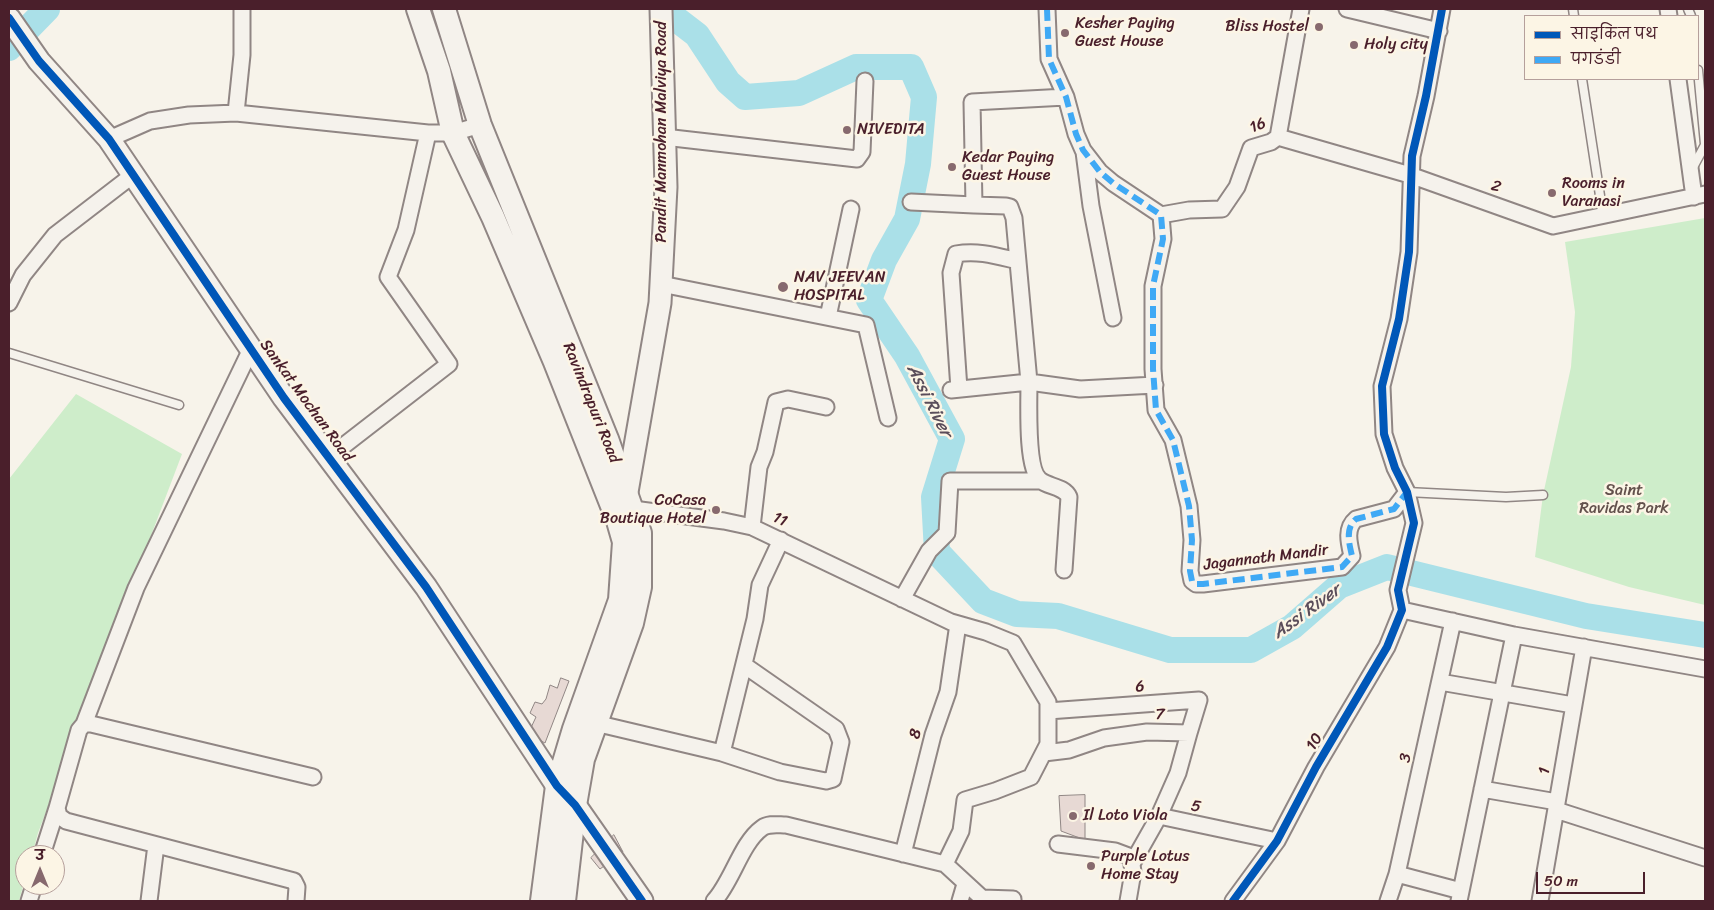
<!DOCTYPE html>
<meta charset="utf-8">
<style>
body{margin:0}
#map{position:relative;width:1714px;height:910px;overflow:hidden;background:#f7f3ea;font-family:Sriracha,"Playpen Sans Deva",sans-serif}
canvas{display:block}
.frame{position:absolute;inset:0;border:10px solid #4a1f2b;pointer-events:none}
.legend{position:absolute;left:1524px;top:15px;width:175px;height:65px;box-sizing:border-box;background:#fcf5e5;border:1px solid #b59f9b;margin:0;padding:6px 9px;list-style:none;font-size:15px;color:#4a1f2b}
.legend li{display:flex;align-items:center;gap:10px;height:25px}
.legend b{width:25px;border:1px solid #b59f9b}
.north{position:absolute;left:15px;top:845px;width:50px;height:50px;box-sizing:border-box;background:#fcf5e5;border:1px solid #b59f9b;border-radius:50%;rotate:0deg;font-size:14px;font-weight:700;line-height:20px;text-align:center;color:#4a1f2b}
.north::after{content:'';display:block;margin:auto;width:18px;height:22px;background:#87696e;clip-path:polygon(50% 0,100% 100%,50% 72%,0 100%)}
.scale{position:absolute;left:1536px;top:872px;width:109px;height:22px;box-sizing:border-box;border:2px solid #4a1f2b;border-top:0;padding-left:6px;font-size:15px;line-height:18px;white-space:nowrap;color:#4a1f2b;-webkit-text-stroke:4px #fcf5e5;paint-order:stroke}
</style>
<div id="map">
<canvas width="1714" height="910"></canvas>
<div class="frame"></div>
<ul class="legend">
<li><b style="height:6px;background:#0057b8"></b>साइकिल पथ</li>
<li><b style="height:6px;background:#3fa9f5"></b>पगडंडी</li>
</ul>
<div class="north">उ</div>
<div class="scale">50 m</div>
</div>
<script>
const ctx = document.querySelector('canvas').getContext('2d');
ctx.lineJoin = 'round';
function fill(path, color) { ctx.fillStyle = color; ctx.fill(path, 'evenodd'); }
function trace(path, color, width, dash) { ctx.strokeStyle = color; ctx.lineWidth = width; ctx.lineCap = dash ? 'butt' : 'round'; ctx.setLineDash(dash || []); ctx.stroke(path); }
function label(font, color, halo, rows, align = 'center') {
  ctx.font = font + ' Sriracha,sans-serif'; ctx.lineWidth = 5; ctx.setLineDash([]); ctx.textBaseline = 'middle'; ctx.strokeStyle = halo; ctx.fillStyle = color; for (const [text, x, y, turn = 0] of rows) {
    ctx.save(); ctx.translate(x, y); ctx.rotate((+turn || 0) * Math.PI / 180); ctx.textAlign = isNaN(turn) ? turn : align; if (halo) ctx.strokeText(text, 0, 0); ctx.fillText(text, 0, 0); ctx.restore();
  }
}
fill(new Path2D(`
 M1705 218V605L1629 587 1535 557 1543 495 1571 367 1575 312 1565 242Z
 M76 394 182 454 38 833 32 855H25V879L19 901H9V479Z`), '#ceedca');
trace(new Path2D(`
 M663 9 697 35 728 82 745 97 799 93 856 67H911L924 97 918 164 907 219 884 260 869 300 907 356 952 439 934 497 937 552 983 601 1017 614 1058 616 1170 650H1251L1292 627 1339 586 1387 567 1586 616 1705 635
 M9 48 47 9`), '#aae0e8', 26);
const building = new Path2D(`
 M561 678 569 681 545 743 528 734 536 717 530 713 535 702 542 704 546 699 550 685 557 688Z
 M1085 795V840L1061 831 1059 796Z
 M614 835 623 852 600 869 591 858Z`);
fill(building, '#e7d9d4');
trace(building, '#908684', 1);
const lane = new Path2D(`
 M1573 9 1574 16
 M1688 9 1691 16
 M1698 70 1705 144
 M1582 79 1603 215
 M1692 169 1705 145
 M9 353 179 405
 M1407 492 1506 497 1543 495`);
const street = new Path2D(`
 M1047 9 1049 59 1066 97 1076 134 1083 150 1100 172 1113 183 1161 215 1163 239 1153 286V369L1156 410 1173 440 1189 506 1192 540 1190 571 1192 581 1196 584H1203L1342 567 1352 556C1349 543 1345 528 1356 519L1394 509 1407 492
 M1347 9 1439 31
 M1668 9 1669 16
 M1678 79 1694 197
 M236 113 242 55V9
 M664 137 857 159 862 152 865 81
 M1278 137 1410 175 1553 226 1705 194
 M109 139 150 121 189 115 236 113 428 133H453L480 125
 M1084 152 1091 206 1113 318
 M911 202 974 205 972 102 1066 97
 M1161 215 1189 210 1222 209 1237 187 1251 148 1271 142 1278 137 1301 9
 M661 284 866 325 888 418
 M9 303 23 275 55 235 133 175
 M828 317 851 209
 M959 389 951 273 956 254C978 250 997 256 1018 261
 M951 390 1029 382 1014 218 1010 207 1006 206 974 205
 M329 457 449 364 388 277 406 230 428 133
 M633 509 724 521 752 527 951 622 986 632 1013 643 1048 702V744L1031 777 995 791 965 800 961 831 945 864
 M752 527 759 467 765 452 776 402 788 399 826 407
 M1064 570 1069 497C1064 486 1048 487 1040 480 1026 469 1029 402 1029 382L1080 389 1155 385
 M902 599 929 551 947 533 950 481H1040
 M1402 610 1514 635 1705 669
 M1440 682 1573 705
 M1048 711 1199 700 1189 733
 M595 723 722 753 780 772 826 781 833 779 841 742 836 729 744 665
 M84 724 136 588 251 349
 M722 753 755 619 760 585 781 540
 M1044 753 1069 750 1104 738 1147 732 1189 733 1178 773 1159 816
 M1482 789 1557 802
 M1556 810 1705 858
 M1058 844 1115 851 1131 857 1133 872 1128 901
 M903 854 933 735 948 692 958 624
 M42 855 57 808
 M1133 862 1159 816 1277 841
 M1397 874 1461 891
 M29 901 34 885
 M149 901 156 845
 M296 901 297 887 294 881 66 821 59 816 57 808 79 730 84 724H91L313 777
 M714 901C732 882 741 843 762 828 769 823 778 825 786 825L945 864 982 898 1013 899V901
 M960 901 965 884
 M1233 901 1277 841 1316 767 1387 647 1402 610 1398 590 1414 523 1407 492 1395 468 1384 434 1382 386 1399 319 1409 252 1412 156 1426 96 1442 9
 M1388 901 1397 874 1453 621
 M1459 901 1514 635
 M1540 901 1584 647`);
const secondary = new Path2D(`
 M9 18 39 61 109 139 284 398 426 587 557 786 575 805 642 901
 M627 492 660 303 666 187 661 9`);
const primary = new Path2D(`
 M418 9 439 71 453 133 493 217 555 362 618 521 624 542 620 600 574 729 557 786 542 901
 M444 9 480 125 607 439 640 533V587L632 623 583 759 575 805 564 901`);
trace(lane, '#908684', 11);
trace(street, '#908684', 19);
trace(secondary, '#908684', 25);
trace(primary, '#908684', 26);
trace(lane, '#f5f2ec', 8);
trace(street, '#f5f2ec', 15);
trace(secondary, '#f5f2ec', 21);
trace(primary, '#f5f2ec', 22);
trace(new Path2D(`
 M1047 9 1049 59 1066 97 1076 134 1083 150 1100 172 1113 183 1161 215 1163 239 1153 286V369L1156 410 1173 440 1189 506 1192 540 1190 571 1192 581 1196 584H1203L1342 567 1352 556C1349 543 1345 528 1356 519L1394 509 1407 492`), '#3fa9f5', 6, [12, 6]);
trace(new Path2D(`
 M9 18 39 61 109 139 284 398 426 587 557 786 575 805 642 901
 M1233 901 1277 841 1316 767 1387 647 1402 610 1398 590 1414 523 1407 492 1395 468 1384 434 1382 386 1399 319 1409 252 1412 156 1426 96 1442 9`), '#0057b8', 8);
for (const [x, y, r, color] of [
 [1319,27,5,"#87696e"],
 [1065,33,5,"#87696e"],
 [1354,45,5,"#87696e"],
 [847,130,5,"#87696e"],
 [952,167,5,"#87696e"],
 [1552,193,5,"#87696e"],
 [783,287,6,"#87696e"],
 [716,510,5,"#87696e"],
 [1073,816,5,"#87696e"],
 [1091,866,5,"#87696e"]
]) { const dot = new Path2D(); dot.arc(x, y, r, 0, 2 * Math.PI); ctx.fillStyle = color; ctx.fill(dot); trace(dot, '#fcf5e5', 2); }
label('16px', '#4a1f2b', '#fcf5e5', [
 ["Kesher Paying",1075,24],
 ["Guest House",1075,42],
 ["Bliss Hostel",1309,27,"right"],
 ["Holy city",1364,45],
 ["NIVEDITA",857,130],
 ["Kedar Paying",962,158],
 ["Guest House",962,176],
 ["Rooms in",1562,184],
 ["Varanasi",1562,202],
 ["NAV JEEVAN",794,278],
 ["HOSPITAL",794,296],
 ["CoCasa",706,501,"right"],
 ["Boutique Hotel",706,519,"right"],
 ["Il Loto Viola",1083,816],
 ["Purple Lotus",1101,857],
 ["Home Stay",1101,875]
], 'left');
label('16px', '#4a1f2b', '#fcf5e5', [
 ["16",1258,126,-23],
 ["Pandit Manmohan Malviya Road",662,132,-90],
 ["2",1496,187,19],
 ["Sankat Mochan Road",306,401,54],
 ["Ravindrapuri Road",591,403,68],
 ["11",780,520,24],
 ["Jagannath Mandir",1266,558,-7],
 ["6",1140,687,-5],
 ["7",1160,715,1],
 ["8",916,734,-74],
 ["10",1315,742,-59],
 ["3",1406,758,-77],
 ["1",1545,771,-81],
 ["5",1196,807,13]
]);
label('16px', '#62514c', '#fcf5e5', [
 ["Saint",1624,491],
 ["Ravidas Park",1624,509]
]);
label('italic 18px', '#5a4d5a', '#fcf5e5', [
 ["Assi River",929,401,63],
 ["Assi River",1307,612,-36]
]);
</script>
